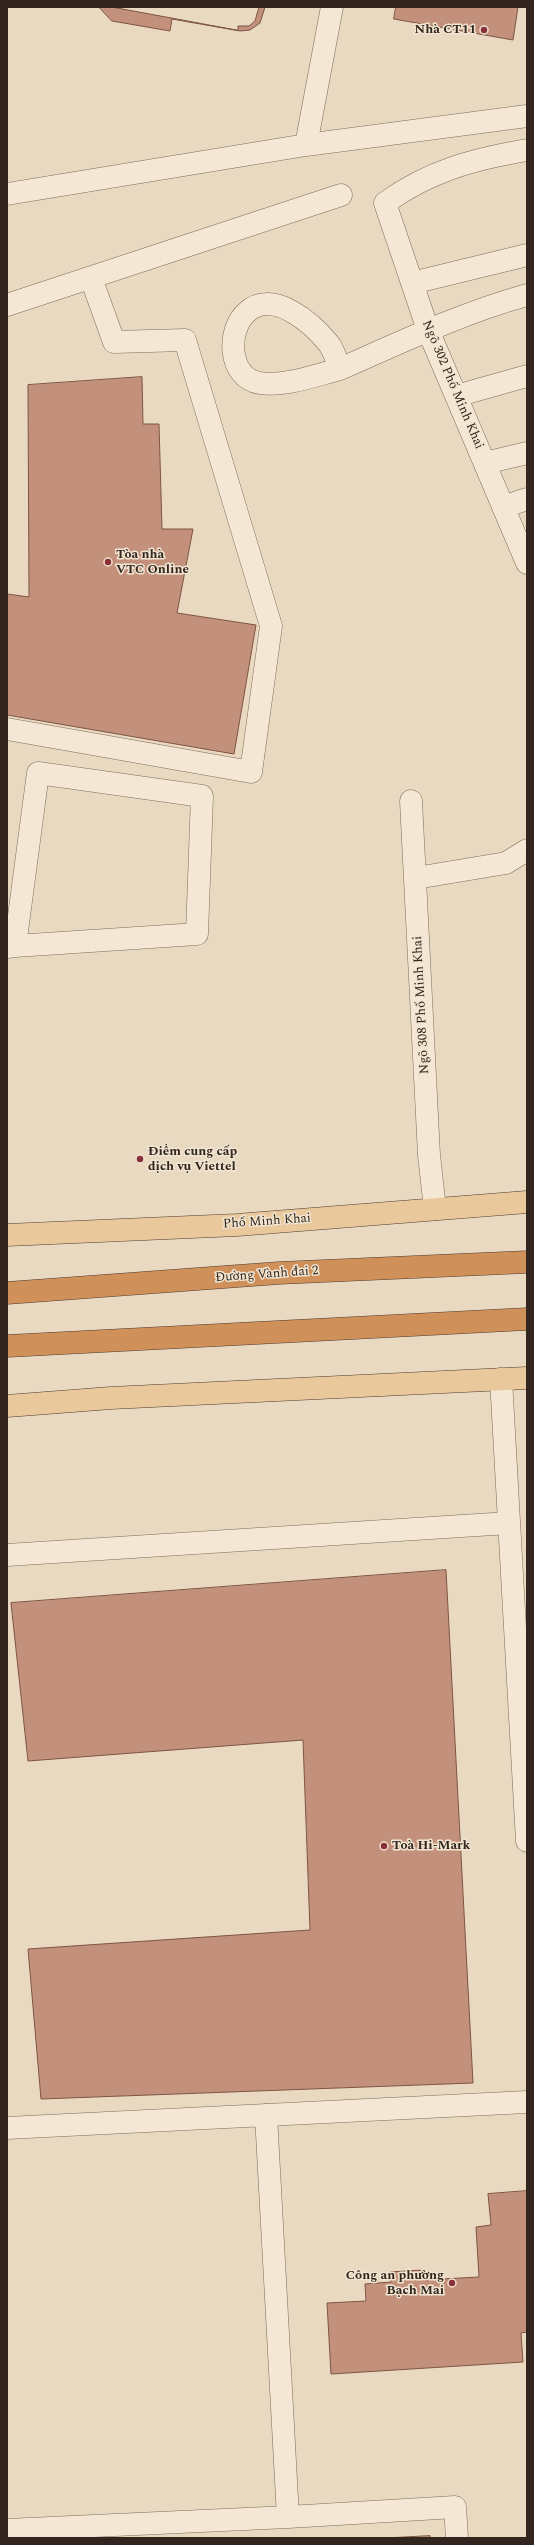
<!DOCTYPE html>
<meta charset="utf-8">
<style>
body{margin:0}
#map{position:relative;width:534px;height:2545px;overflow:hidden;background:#e9d9c1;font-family:Spectral,serif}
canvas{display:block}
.frame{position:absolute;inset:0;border:8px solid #31251d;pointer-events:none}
</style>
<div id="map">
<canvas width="534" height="2545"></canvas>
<div class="frame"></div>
</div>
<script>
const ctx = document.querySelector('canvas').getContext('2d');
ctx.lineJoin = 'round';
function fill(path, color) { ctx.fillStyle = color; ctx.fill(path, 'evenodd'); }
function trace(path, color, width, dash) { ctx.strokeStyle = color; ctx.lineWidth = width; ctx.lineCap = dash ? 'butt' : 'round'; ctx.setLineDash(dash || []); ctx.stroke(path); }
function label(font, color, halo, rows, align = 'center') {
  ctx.font = font + ' Spectral,serif'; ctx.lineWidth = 3; ctx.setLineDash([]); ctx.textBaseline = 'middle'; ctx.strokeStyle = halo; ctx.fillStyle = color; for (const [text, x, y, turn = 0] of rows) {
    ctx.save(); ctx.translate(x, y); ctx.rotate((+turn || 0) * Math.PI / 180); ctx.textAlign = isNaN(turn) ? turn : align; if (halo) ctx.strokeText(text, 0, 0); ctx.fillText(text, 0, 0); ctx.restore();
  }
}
const building = new Path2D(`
 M99 7H265L260 23 250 30 240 31 172 19 170 31 112 21Z
 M112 7H259L255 21 249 26H238V30Z
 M396 7H518L513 40 394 19Z
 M142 377 143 424H159L162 529H193L177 613 256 625 234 754 7 715V594L29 597 28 385Z
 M446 1570 473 2083 41 2099 28 1949 310 1930 303 1740 28 1761 11 1603Z
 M527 2191V2332L521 2333 523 2362 331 2374 327 2303 366 2301 365 2284 391 2282 390 2272 423 2270 424 2280 479 2277 476 2227 491 2225 488 2194Z
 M430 2536V2538H387Z`);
fill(building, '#c3917b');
trace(building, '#7d5443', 1);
const minor = new Path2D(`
 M306 145 527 116
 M527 150C474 159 429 171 385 203L428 330 527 563
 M7 194 306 145 332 7
 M412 283 527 255
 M7 305 341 195
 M340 369C316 375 285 387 260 383 228 378 226 330 247 312 273 288 313 324 329 344 334 351 337 361 340 369 401 342 462 313 527 295
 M456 396 527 376
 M485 463 527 453
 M503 507 527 499
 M7 729 251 772 271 626 185 340 114 342 91 278
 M411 801 429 1155 435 1209
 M416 878 506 863 527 850
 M7 947 15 946 197 934 202 796 38 773 15 946
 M501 1379 527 1841
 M7 1555 509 1523
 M266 2115 288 2517
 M7 2128 527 2102
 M7 2530 288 2517 455 2507 457 2538`);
const major = new Path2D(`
 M7 1235 237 1225 527 1202
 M7 1406 111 1398 527 1378`);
const highway = new Path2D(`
 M7 1293 279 1273 527 1262
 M7 1346 527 1319`);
trace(minor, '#806b5b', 23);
trace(major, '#4e3a2f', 23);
trace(highway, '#4e3a2f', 23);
trace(minor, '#f4e7d3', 22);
trace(major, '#e9c99c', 22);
trace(highway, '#d09059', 22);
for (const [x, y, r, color] of [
 [484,30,4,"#89313b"],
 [108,562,4,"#89313b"],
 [140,1159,4,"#89313b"],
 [384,1846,4,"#89313b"],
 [452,2283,4,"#89313b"]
]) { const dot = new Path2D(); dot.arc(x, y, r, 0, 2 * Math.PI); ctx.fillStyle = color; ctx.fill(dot); trace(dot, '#f1e4d0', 1.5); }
label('bold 13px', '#31251d', '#f1e4d0', [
 ["Nhà CT11",476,30,"right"],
 ["Tòa nhà",116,555],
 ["VTC Online",116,570],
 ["Điểm cung cấp",148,1152],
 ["dịch vụ Viettel",148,1167],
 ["Toà Hi-Mark",392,1846],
 ["Công an phường",444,2276,"right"],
 ["Bạch Mai",444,2291,"right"]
], 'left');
label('13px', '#31251d', '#f1e4d0', [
 ["Ngõ 302 Phố Minh Khai",452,385,67],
 ["Ngõ 308 Phố Minh Khai",422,1005,-93],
 ["Phố Minh Khai",267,1222,-4],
 ["Đường Vành đai 2",267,1275,-4]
]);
</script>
